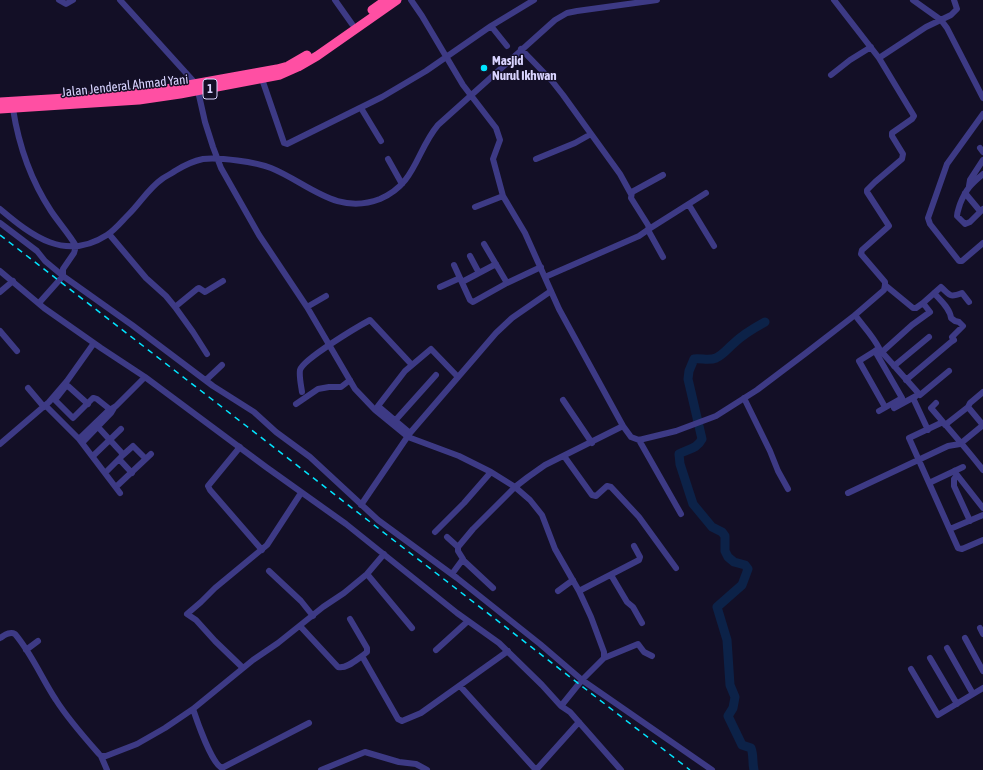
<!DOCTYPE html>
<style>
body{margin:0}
canvas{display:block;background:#130f26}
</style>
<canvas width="983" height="770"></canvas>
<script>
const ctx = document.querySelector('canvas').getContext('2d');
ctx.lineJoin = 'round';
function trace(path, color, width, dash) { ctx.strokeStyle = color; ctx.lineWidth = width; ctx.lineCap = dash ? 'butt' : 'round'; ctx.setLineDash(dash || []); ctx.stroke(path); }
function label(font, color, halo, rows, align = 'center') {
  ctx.font = font + ' "Asap Condensed",sans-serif'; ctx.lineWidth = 3; ctx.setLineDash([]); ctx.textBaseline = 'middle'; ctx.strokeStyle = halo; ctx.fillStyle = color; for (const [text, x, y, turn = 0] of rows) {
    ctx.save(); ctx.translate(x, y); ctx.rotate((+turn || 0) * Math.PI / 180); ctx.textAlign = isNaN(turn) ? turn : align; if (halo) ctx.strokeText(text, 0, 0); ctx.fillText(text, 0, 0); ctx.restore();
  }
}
trace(new Path2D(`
 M754 770C752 762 754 756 751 748L742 745 728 716 733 708 735 697 730 685 727 640 717 607 742 585 748 569 745 565 734 562 728 557 725 551V536L722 532 712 527 693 504 680 464 679 454C688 449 697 449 702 439L688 379 689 371 694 359C702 358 709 361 716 358 724 354 727 349 733 344 742 335 754 328 765 322`), '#0c2248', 9);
trace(new Path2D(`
 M59 0 66 4 73 0
 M120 0 196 84
 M335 0 352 24
 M411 0 422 16 463 85 496 128 500 140 493 159 503 196 525 233 559 309 623 426 545 465 528 477 515 487 473 529 458 547
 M834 0 879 58
 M913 0 941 20 947 28 983 98
 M491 26 507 46
 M521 49 552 81 563 95 620 174 631 194
 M831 75 850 60 871 47
 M262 79 284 143 287 144 382 97 426 71 491 26 534 0
 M198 91 205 122 213 147 221 168 259 235 307 307 355 389 375 410 408 437 459 456 491 472 515 487 530 500 542 515 555 549 579 591 591 617 604 652V658L582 680 561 706
 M361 108 381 141
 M13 109C19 147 30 179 51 211 59 223 69 234 76 246L74 253 63 269V276L39 303
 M983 114 947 164 928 218 930 224 959 261H962L983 243
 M980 148 983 152
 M388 159 402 184
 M536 159 575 143 591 134
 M983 174C971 184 966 189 960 204 959 208 957 212 957 216L965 224 970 222 983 209
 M969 186 970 180 983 160
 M965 193 980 211
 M689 205 714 246
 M475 207 503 196
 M0 209C32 236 65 262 107 235 115 230 122 221 129 214 140 203 149 188 162 179 166 176 171 174 175 171 183 166 193 161 203 159 219 157 256 162 271 168 308 183 336 216 380 199 416 184 416 151 438 125L555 20 567 13 577 11 657 0
 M0 223 37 251 45 261 63 276 132 325 213 386 254 412 276 432 310 457 378 520 457 578 540 644 582 680 712 770
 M649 229 706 193
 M648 230 663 257
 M109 234 146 278 166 296 175 307 193 332 207 354
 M484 244 507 283
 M470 256 479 273
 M454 265 470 300 473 302 507 283 541 267
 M0 271 44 308 101 348 145 377 266 467 346 524 457 613 499 643 542 685 561 706 570 712 621 770
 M545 277 639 236 649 229 648 225 631 198 632 192 663 175
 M462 282 496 264
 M885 285 913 308H916L923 303
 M440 287 460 278
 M0 292 13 281
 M175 307 197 289 199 288 205 292 223 281
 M307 307 326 296
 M855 315C863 326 873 336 879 348L875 351 902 398 879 411
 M0 331 17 351
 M880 350 920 395 949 371
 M875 351 859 361 885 407
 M882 352 912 325 930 312 923 303 941 287C950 295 949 298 962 293L969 302
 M894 366 929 337
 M206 380 222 365
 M906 380 951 342 954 340 952 337 963 326 959 322 955 321 951 318C950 308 940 300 934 293
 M28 388 44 407
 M302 392C301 385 299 376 300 370 303 359 359 326 370 320L412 365
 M744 398 770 451 778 471 788 489
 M913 398 928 430
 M563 400 592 443
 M936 403 931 408C949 429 966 448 983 470
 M88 404 68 386H66L55 400 73 418 93 398H94L97 399 112 411
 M296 404 318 389 329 387H341L350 380
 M46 406 79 439 120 493
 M114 408 111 413 84 441 80 438 108 411 116 406 145 377
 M894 408 916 396
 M943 422 909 438 958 548 962 549 983 540
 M393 423 436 375
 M945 425 968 407
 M983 425 968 407 970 403 983 392
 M623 426 631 437 639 440 676 431 716 416 757 390 806 353 855 315 884 290 885 285V282L861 254 862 250 889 226 867 192V190L875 182 902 159 903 154 892 136V133L912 119 914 116 879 58 926 27 951 15 957 9 954 0
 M98 427 121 452 123 455 119 459 132 473
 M410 433 378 406 405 371 431 349 458 377
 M639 440 681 514
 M0 444 49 402 67 381 94 343
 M240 447 208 486 210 490 262 550
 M94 455 121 429
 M123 455 133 446 146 459
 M564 456 592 495 596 496 607 486 611 487 639 517 676 568
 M107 471 119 459
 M954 471 983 508
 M957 475 954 479V486L970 521
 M929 483 963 467
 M118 485 151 454
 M848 493 948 446 960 444 983 425
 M361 505 410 433 496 333 512 318 551 291
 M950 529 983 515
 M435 532 464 503 491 472
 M447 537 458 547V551L463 559 452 574
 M463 560 493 588
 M269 571 301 601 313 616
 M367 574 412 628
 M611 575 627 602 633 607 642 623
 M558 591 573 580
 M579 591 639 560 640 557 634 546
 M350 619 367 648V652L362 656
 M300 626 338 667C346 669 355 661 362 656L398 719 402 721 421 713 508 651
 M980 628 983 634
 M0 638C5 635 10 631 15 634 32 654 42 679 56 700 68 719 84 737 99 754L101 756H106L137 744 165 728 193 709 253 660 278 643 323 607 344 593 367 574 384 554
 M965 638 983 671
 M947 648 973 694
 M26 650 38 641
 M436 650 468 621
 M604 658 638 644 644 652 652 656
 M930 658 957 704
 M243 668 215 641 196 620 187 614 201 602 215 588 267 545 301 493
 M911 669 938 715 983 688
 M460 686 536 770
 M193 709C197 721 212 764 222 768L309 723
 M101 756 107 770
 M321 770 365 752 399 762 416 764 427 770
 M536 770 579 722`), '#3d3a85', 6);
trace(new Path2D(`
 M372 10 386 0
 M0 102 66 98 155 91 277 69 288 66 307 55
 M0 109 139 100 180 94 280 75 298 67 317 56 397 0`), '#ff4fa3', 9);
trace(new Path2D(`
 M0 235 690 770`), '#00e5ff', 1.5, [6, 5]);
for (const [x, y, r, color] of [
 [484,68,4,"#00e5ff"]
]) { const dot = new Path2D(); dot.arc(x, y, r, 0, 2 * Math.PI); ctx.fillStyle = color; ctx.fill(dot); trace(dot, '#130f26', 1.5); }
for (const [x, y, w] of [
 [210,89,14]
]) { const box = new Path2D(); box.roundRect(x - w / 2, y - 10, w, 20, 3); ctx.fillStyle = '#130f26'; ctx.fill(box); trace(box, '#d9d4ff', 1); }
label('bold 12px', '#d9d4ff', null, [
 ["1",210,89]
]);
label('bold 13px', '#d9d4ff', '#130f26', [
 ["Masjid",492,61],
 ["Nurul Ikhwan",492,76]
], 'left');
label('13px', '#d9d4ff', '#130f26', [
 ["Jalan Jenderal Ahmad Yani",125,86,-6]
]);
</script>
